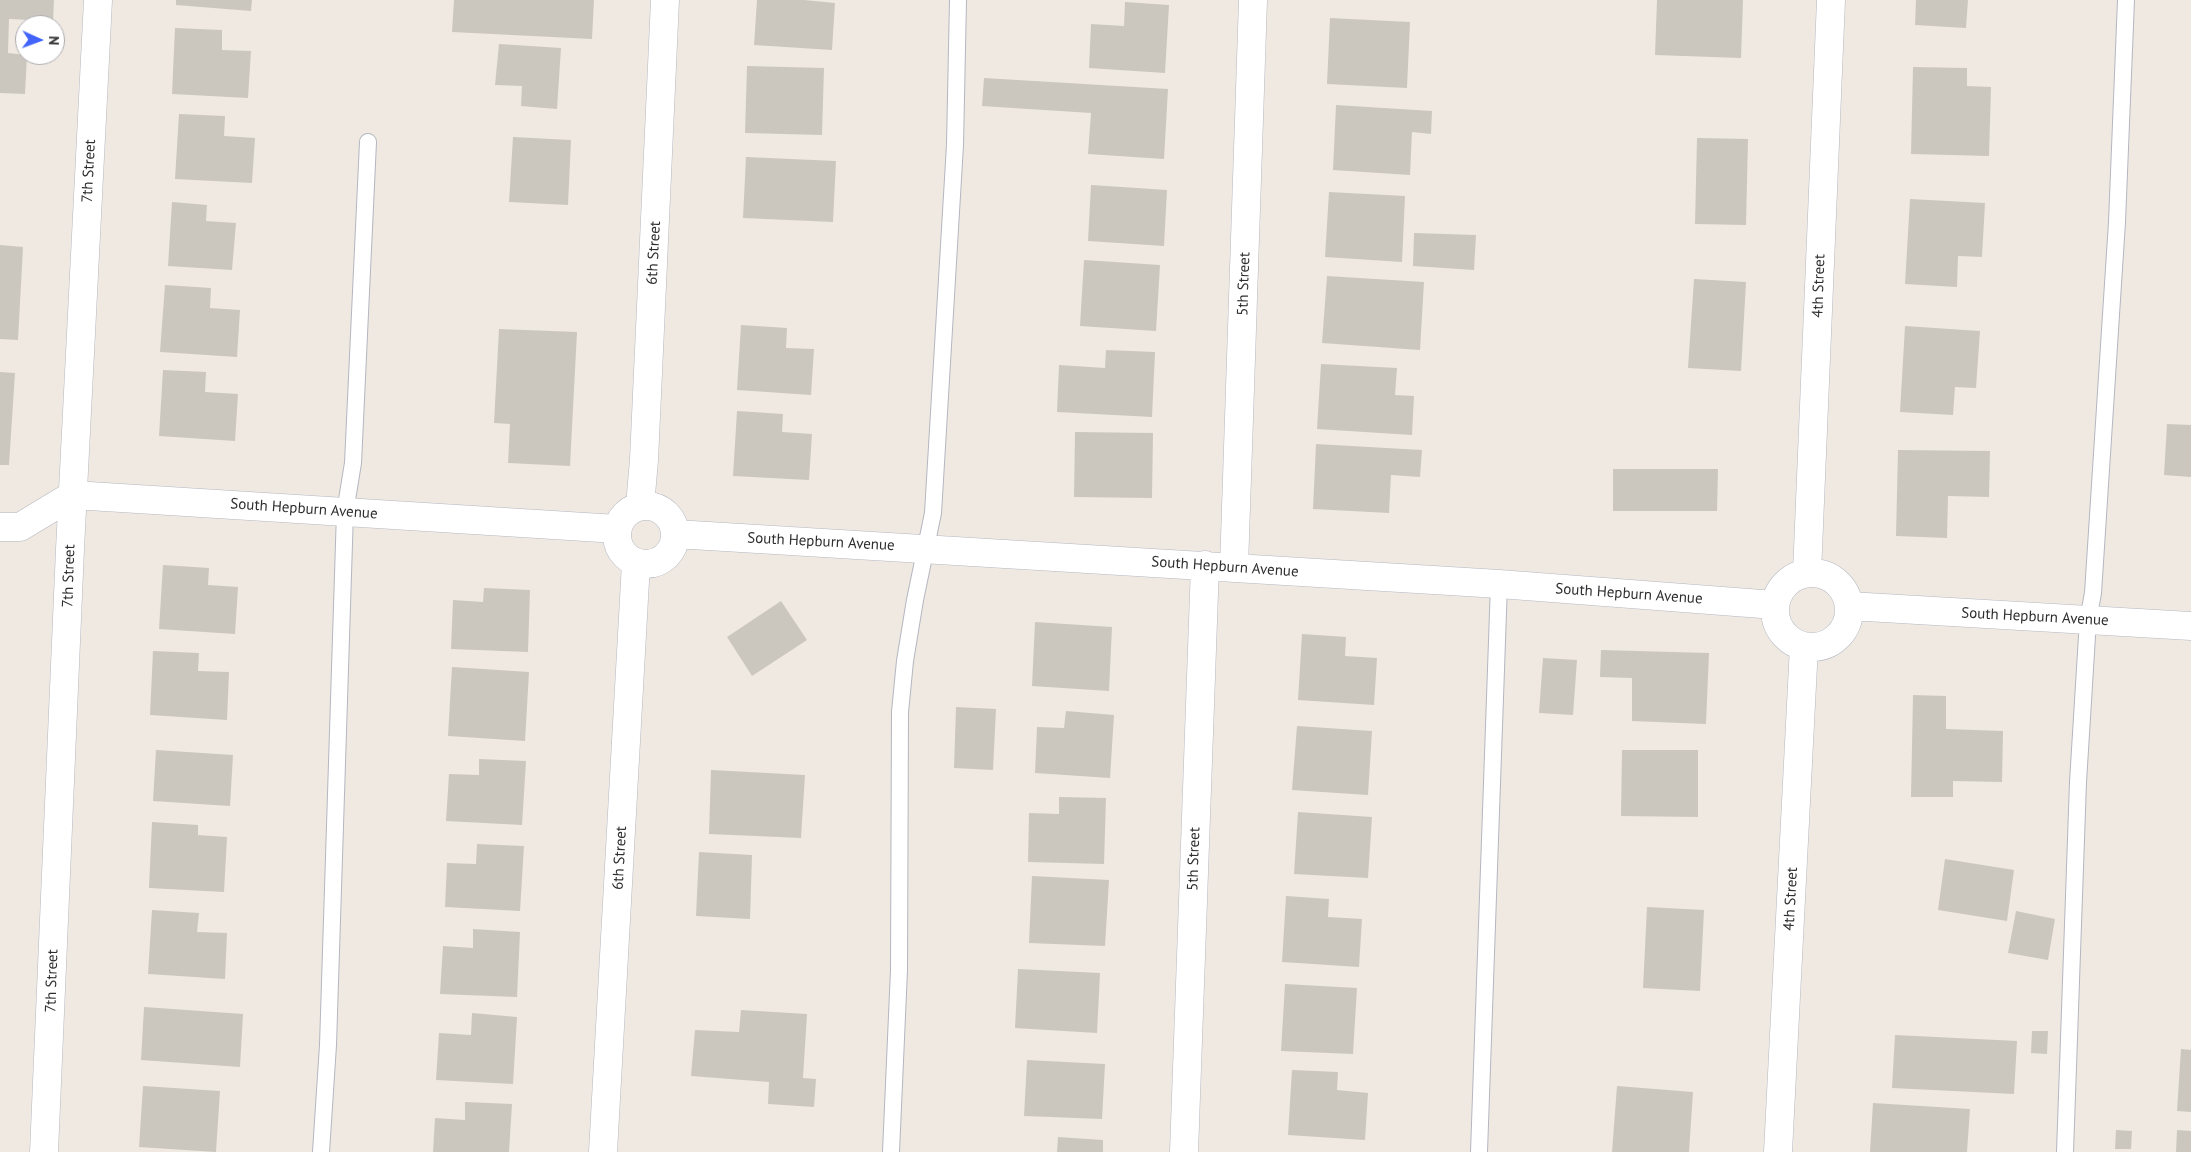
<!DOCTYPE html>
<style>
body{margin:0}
#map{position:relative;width:2191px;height:1152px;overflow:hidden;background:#efe9e1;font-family:"PT Sans",sans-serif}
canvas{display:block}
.north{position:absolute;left:15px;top:15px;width:50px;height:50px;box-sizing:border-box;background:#fff;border:1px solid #ababab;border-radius:50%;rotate:92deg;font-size:14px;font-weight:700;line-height:20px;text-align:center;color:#2e2e2e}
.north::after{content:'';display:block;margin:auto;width:18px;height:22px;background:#4264fb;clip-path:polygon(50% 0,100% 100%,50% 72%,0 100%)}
</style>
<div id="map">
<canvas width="2191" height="1152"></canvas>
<div class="north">N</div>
</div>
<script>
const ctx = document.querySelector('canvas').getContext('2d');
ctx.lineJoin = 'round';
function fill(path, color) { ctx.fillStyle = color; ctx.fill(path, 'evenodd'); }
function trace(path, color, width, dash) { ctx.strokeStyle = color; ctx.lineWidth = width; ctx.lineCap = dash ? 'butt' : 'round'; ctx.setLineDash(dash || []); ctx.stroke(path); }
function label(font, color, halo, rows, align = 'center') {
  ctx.font = font + ' "PT Sans",sans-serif'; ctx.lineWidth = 4; ctx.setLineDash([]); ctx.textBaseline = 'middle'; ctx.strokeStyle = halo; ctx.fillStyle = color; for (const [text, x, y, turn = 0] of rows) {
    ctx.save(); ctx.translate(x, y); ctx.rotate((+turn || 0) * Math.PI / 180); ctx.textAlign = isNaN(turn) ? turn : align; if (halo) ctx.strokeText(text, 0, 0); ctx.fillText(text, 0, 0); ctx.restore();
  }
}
fill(new Path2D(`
 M0 0H54L53 21 9 19 8 53 27 55 25 94 0 93Z
 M176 0H252L251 11 176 5Z
 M454 0H594L592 39 452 32Z
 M757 0H804L835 3 832 50 754 45Z
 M1657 0H1743L1741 58 1655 55Z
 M1916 0H1968L1966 28 1915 25Z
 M1125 2 1169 5 1165 73 1089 68 1091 24 1124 26Z
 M1330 18 1410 22 1407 88 1327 84Z
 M175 28 222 30V50L251 51 248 98 172 94Z
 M499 44 561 48 557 109 521 106 522 86 495 85Z
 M747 66 824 68 822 135 745 133Z
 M1913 67 1967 68V86L1991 87 1989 156 1911 154Z
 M984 78 1168 89 1164 159 1088 154 1091 113 982 106Z
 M1336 105 1432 111 1431 134 1412 132 1410 175 1333 170Z
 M179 114 225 116 224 136 255 138 252 183 175 179Z
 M513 137 571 140 568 205 509 202Z
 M1697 138 1748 139 1746 225 1695 224Z
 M746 157 836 161 833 222 743 218Z
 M1091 185 1167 190 1164 246 1088 241Z
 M1329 192 1405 196 1402 262 1325 257Z
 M1910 199 1985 203 1982 257 1958 256 1957 287 1905 284Z
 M172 202 207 205 206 221 236 223 232 270 168 266Z
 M1414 233 1476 235 1474 270 1413 266Z
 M0 245 23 247 18 340 0 339Z
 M1084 260 1160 265 1156 331 1080 326Z
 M1327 276 1424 282 1420 350 1322 343Z
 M1694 279 1746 282 1741 371 1688 368Z
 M165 285 211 288 210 308 240 310 237 357 160 352Z
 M741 325 787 328 786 348 814 349 811 395 737 390Z
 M1905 326 1980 331 1976 388 1955 387 1953 415 1900 412Z
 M499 329 577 332 570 466 508 463 510 424 494 423Z
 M1106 350 1155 352 1152 417 1057 412 1059 365 1105 368Z
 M1321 364 1397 368 1395 395 1414 396 1412 435 1317 429Z
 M163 370 206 372 205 392 238 394 235 441 159 436Z
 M0 372 15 373 9 465H0Z
 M737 411 783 414 782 432 812 434 809 480 733 476Z
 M2167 424 2191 425V477L2164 475Z
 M1075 432 1153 433 1152 498 1074 497Z
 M1316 444 1422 450 1420 477 1391 475 1389 513 1313 509Z
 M1898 450 1990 451 1989 497 1948 496 1947 538 1896 536Z
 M1613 469H1718L1717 511H1613Z
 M163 565 209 568 208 585 238 587 235 634 159 629Z
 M484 588 530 590 528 652 451 649 453 600 483 602Z
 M781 601 807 640 752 676 727 637Z
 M1035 622 1112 627 1109 691 1032 686Z
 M1302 634 1346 637 1345 656 1377 658 1374 705 1298 700Z
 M1601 650 1709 653 1706 724 1632 721V678L1600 677Z
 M153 651 199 653 198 671 229 672 227 720 150 715Z
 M1543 658 1577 660 1573 715 1539 713Z
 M452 667 529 672 525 741 448 736Z
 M1913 695 1946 696V729L2003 731 2002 782 1953 781V797H1911Z
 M956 707 996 709 993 770 954 768Z
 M1066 711 1114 715 1110 778 1035 773 1037 727 1064 728Z
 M1297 726 1372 731 1368 795 1292 790Z
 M156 750 233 755 230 806 153 801Z
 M1622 750H1698V817L1621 816Z
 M479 759 526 761 522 825 446 821 449 774 479 775Z
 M711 770 805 775 801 838 709 834Z
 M1059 797 1106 798 1104 864 1028 862 1029 813 1059 814Z
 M1298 812 1372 817 1368 878 1294 874Z
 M152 822 198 825V835L227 837 224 892 149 888Z
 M477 844 524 846 520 911 445 907 447 863 476 864Z
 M699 852 752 855 750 919 696 916Z
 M1945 859 2014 870 2007 921 1938 910Z
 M1032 876 1109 880 1105 946 1029 943Z
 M1286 896 1329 899 1328 917 1362 919 1359 967 1282 962Z
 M1647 907 1704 910 1700 991 1643 988Z
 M152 910 199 913 197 932 227 933 225 979 148 974Z
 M2016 911 2055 919 2048 960 2008 953Z
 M473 929 520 932 517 997 440 994 443 946 473 948Z
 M1018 969 1100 973 1097 1033 1015 1028Z
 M1285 984 1357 988 1353 1054 1281 1051Z
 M144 1007 243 1014 240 1067 141 1060Z
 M741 1010 807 1014 803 1078 816 1079 814 1107 768 1104 769 1082 691 1076 695 1030 739 1032Z
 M472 1013 517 1017 513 1084 436 1080 439 1033 471 1035Z
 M2032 1031H2048L2047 1054 2031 1053Z
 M1895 1035 2017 1041 2014 1094 1892 1088Z
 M2181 1049 2191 1050V1112L2177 1111Z
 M1027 1060 1105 1064 1102 1119 1024 1116Z
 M1292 1070 1338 1072 1337 1090 1368 1093 1365 1140 1288 1135Z
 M143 1086 220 1091 216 1152 139 1147Z
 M1617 1086 1693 1092 1689 1152H1612Z
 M465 1102 512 1104 509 1152H433L435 1118 465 1120Z
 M1873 1103 1970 1109 1967 1152H1870Z
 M2116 1130 2132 1131 2131 1149H2115Z
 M2177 1130 2191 1131V1152H2176Z
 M1058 1137 1103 1140V1152H1057Z`), '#cbc7bf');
const service = new Path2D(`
 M321 1152 328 1045 345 512 353 463 368 142
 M891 1152 899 970 900 712 905 661 915 600 933 513 955 145 958 0
 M1479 1152 1499 584
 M2065 1152 2078 782 2088 620 2093 593 2117 222 2126 0`);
const minor = new Path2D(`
 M617 535a29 29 0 1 1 58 0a29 29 0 1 1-58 0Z
 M640 506 644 460 665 0
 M0 527H20L73 495 617 529
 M675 534 1499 584 1775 605
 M1234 567 1253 0
 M1807 573 1831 0
 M1775 610a37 37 0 1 1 74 0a37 37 0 1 1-74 0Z
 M1849 606 2191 626
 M44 1152 70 549 98 0
 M603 1152 636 563
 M1184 1152 1205 565
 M1778 1152 1804 646`);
trace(service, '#b4b7c1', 18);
trace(minor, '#b4b7c1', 29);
trace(service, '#fff', 16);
trace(minor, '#fff', 28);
label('15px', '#2e2e2e', '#fff', [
 ["7th Street",89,171,-87],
 ["6th Street",654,253,-87],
 ["5th Street",1244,284,-88],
 ["4th Street",1819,286,-88],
 ["South Hepburn Avenue",304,509,4],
 ["South Hepburn Avenue",821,542,3],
 ["South Hepburn Avenue",1225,567,4],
 ["7th Street",69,576,-88],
 ["South Hepburn Avenue",1629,594,4],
 ["South Hepburn Avenue",2035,617,3],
 ["6th Street",620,858,-87],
 ["5th Street",1194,859,-88],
 ["4th Street",1791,899,-87],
 ["7th Street",52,981,-88]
]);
</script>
